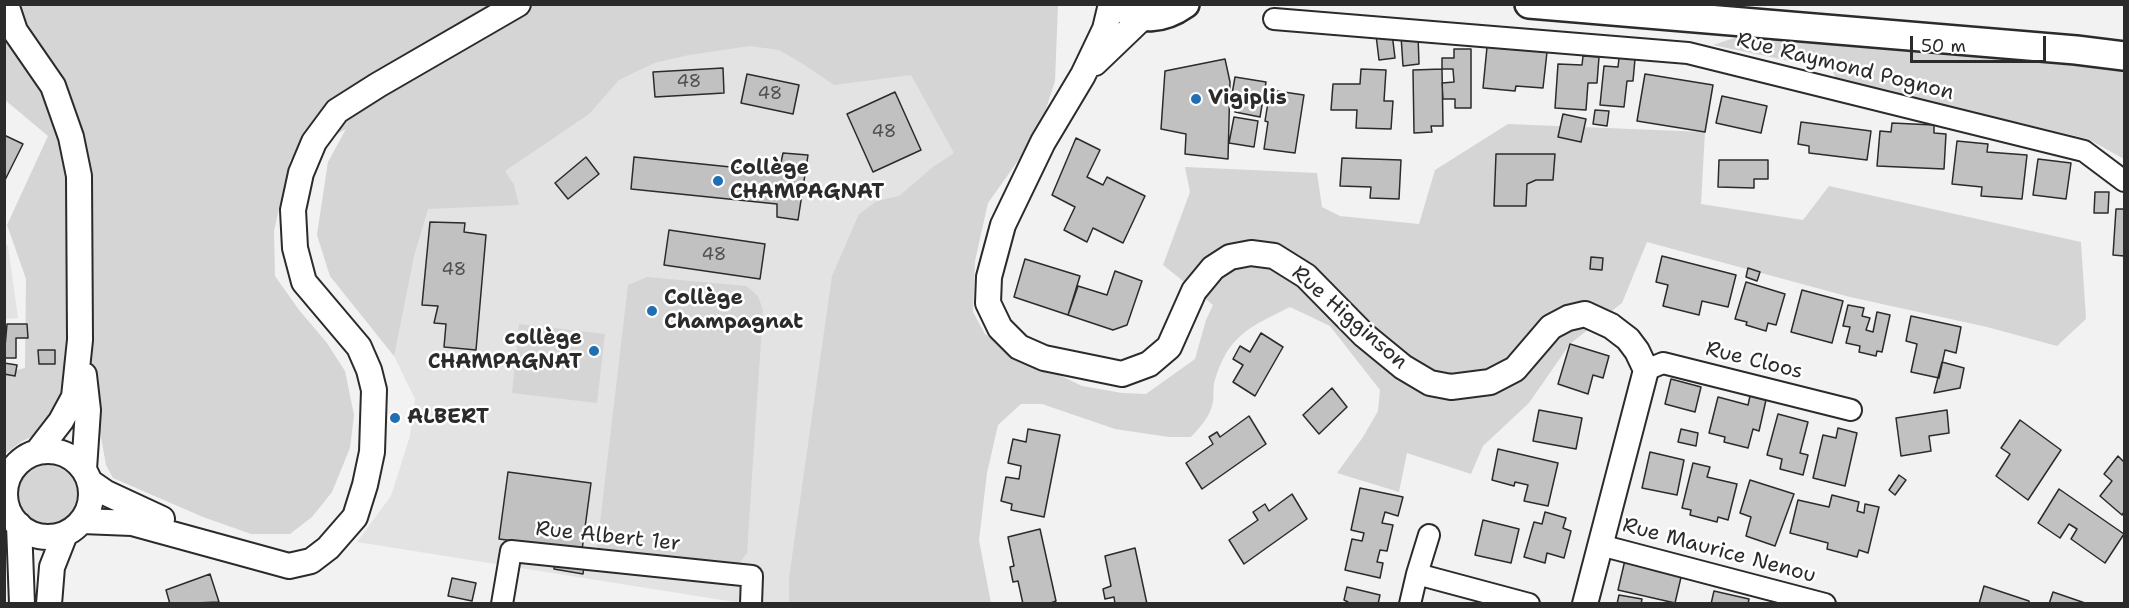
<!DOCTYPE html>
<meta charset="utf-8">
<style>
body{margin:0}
#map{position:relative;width:2129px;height:608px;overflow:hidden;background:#f2f2f2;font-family:"Shantell Sans",sans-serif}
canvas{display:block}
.frame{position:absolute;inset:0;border:6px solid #2b2b2b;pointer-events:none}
.scale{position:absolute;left:1910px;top:36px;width:136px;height:27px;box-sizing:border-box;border:3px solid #2b2b2b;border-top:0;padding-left:8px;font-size:18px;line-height:21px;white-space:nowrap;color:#2b2b2b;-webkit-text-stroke:4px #fff;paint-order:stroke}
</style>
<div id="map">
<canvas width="2129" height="608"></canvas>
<div class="frame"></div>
<div class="scale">50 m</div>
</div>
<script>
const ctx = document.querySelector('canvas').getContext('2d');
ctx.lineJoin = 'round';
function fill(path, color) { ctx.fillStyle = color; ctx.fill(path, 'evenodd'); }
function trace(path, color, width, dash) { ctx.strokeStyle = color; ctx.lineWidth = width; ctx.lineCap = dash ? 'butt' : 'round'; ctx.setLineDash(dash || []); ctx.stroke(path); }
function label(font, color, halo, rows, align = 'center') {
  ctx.font = font + ' "Shantell Sans",sans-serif'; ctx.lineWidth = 5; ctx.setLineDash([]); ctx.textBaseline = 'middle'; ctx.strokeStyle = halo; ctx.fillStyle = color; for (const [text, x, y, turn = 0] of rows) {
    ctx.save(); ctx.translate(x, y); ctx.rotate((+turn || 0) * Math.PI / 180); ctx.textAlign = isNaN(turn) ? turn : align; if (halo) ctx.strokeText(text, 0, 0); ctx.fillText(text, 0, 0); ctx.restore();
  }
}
fill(new Path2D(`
 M1043 5 962 216 969 603H741L357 542 391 496 410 436 415 399 394 356 330 276 317 235 328 162 534 71Z
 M5 243 8 246 18 318 5 319Z`), '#e3e3e3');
fill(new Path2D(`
 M5 5H1058L1055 81 1039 131 988 203 975 261 973 312 985 334 1030 361 1082 386 1122 393 1146 394 1195 359 1206 320 1213 305 1163 265 1190 192 1185 167 1317 173 1322 207 1340 216 1419 224 1435 170 1508 124 1705 132 1701 204 1803 220 1829 186 2081 242 2086 319 2057 346 1987 327 1850 297 1647 242 1622 303 1570 344 1529 403 1483 446 1471 474 1407 453 1399 492 1337 473 1363 437 1378 411 1380 390 1330 326 1290 307C1248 328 1228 335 1214 383 1213 389 1214 396 1213 402 1210 417 1201 426 1191 437H1169L1115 429 1042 404H1021L998 425 987 473 979 540 991 603H789V578L832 276 859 214 877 201 899 196 933 167 954 153 911 75 834 85 800 62 779 50 750 46 689 55 654 63 619 80 589 114 505 171 514 185 519 205 428 209 414 256 394 356 330 276 317 235 328 162 346 129 290 160 274 231 275 276 299 310 327 343 345 371 354 415 350 448 332 492 312 517 290 534H251L203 517 113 478 106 465 99 426 66 371 61 400 40 432 21 442 5 454V373L25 368 26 279 7 225 48 136 5 100Z
 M1773 25 2124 56V159L2088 139 2017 122 2005 131 1841 90 1832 70 1713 45Z
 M647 277 746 286 758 296 763 310 747 553 738 565 597 548 628 285Z
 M519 324 605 334 597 403 512 393Z
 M17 495a30 30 0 1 1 60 0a30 30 0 1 1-60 0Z`), '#d5d5d5');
const building = new Path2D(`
 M1392 33 1395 58 1379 60 1376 35Z
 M1418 35 1419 64 1403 66 1401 36Z
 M1487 47 1547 52 1543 88 1516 86 1515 91 1483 88Z
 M1454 49H1471V108H1455V99H1443L1442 83 1454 82 1453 69H1442V58H1454Z
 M1583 56 1599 57 1597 83H1588L1586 110 1555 108 1558 64 1582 65Z
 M1619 58 1635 59 1633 81H1627L1624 107 1600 105 1604 66 1618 67Z
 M1225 59 1230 82 1228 159 1185 154 1186 134 1161 129 1165 71Z
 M723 68 724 93 655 97 653 72Z
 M1361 69 1386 70 1384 101H1393L1391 129 1356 128 1357 110H1331L1333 84H1360Z
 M1442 69 1443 126H1431L1432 132 1414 133 1413 70Z
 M747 74 799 85 793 114 741 103Z
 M1645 74 1713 85 1705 132 1637 121Z
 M1235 77 1266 82 1260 117 1235 112 1237 100H1231Z
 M1270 90 1304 95 1295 153 1264 149 1268 122 1265 121Z
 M895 92 921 150 873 172 847 114Z
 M1722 96 1767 106 1761 133 1716 123Z
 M1595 110 1609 111 1607 126 1593 124Z
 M1563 114 1586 119 1581 142 1558 137Z
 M1234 117 1258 121 1254 147 1229 143Z
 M1801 122 1871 131 1867 160 1809 153V146L1798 144Z
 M1892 123 1934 125V133L1946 134 1944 169 1877 166 1880 131 1891 132Z
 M4 135 23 144 4 182Z
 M1076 138 1100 150 1087 177 1103 185 1107 177 1145 196 1123 243 1093 228 1087 242 1064 230 1075 207 1052 195Z
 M1957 141 1988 144 1987 152 2027 155 2022 199 1981 196 1982 187 1952 184Z
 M783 153 808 155 798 220 777 217V204L631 189 634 157 779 172Z
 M1496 154H1555L1553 180H1536L1527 184 1526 206H1494Z
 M586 157 599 174 568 199 555 183Z
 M1342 158 1401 160 1399 199 1370 198 1371 187 1340 186Z
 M2038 159 2071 163 2066 199 2033 195Z
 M1719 160H1768V179H1754V188L1718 187Z
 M2095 192H2109L2108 213H2094Z
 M2116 209H2124V256L2113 255Z
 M430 222 465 223 464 232 486 235 476 350 444 347 446 324 434 323 438 306 422 305Z
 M669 230 765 244 760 279 664 265Z
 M1662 256 1736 275 1728 307 1702 301 1699 315 1663 306 1668 285 1656 282Z
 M1591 257 1603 258 1602 270 1590 269Z
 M1025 259 1080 276 1068 315 1014 297Z
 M1748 268 1760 272 1757 281 1746 277Z
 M1115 271 1142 281 1127 325 1113 330 1068 315 1078 286 1107 295Z
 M1746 282 1785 294 1776 325 1768 323 1766 331 1746 325 1747 322 1735 319Z
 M1802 290 1843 301 1832 343 1791 332Z
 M1848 305 1864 308 1862 316 1870 318 1866 330 1873 332 1877 312 1890 315 1882 352 1877 351 1876 356 1859 352 1860 346 1846 343 1850 327 1843 326Z
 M1911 316 1961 327 1956 353 1945 350 1939 378 1911 372 1917 344 1906 341Z
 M7 324H27L28 338H16V358H4Z
 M1261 333 1283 347 1255 396 1233 382 1243 365 1233 359 1240 346 1250 352Z
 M1570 344 1609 356 1603 378 1593 375 1588 394 1558 384Z
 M38 350H55V364H39Z
 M1942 362 1964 368 1960 388 1934 393Z
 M4 363 17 365 15 376 4 374Z
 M1671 379 1701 387 1695 412 1665 404Z
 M1332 388 1347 407 1319 434 1303 415Z
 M1750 396 1766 400 1759 431 1753 429 1748 448 1724 442 1725 437 1709 433 1718 397 1748 405Z
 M1539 410 1582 418 1576 449 1533 441Z
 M1947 410 1949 433 1929 436 1931 451 1901 456 1896 418Z
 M1778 414 1808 422 1800 453 1808 455 1803 475 1780 469 1782 459 1767 455Z
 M1249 416 1266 444 1202 489 1186 463 1213 444 1209 437 1217 432 1220 437Z
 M2020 420 2061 450 2028 500 1996 476 2010 454 2001 448Z
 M1838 428 1857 433 1845 486 1813 478 1823 435 1836 438Z
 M1028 429 1060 435 1044 517 1011 510 1012 504 1001 501 1006 477 1019 479 1021 466 1008 463 1013 439 1026 442Z
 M1681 429 1698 433 1696 446 1678 442Z
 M1498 449 1558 463 1548 506 1524 501 1528 485 1515 482 1514 486 1492 480Z
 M1650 452 1684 460 1677 495 1642 488Z
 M2118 456 2124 462V512L2122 515 2100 496 2112 481 2104 474Z
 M1693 463 1710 467 1707 477 1737 484 1728 520 1718 517 1717 522 1690 515 1691 510 1682 508Z
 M508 472 591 483 582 550 499 539Z
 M1899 475 1906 480 1895 495 1889 490Z
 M1750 480 1794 494 1775 546 1746 536 1751 517 1740 513Z
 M1360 488 1403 497 1398 516 1385 512 1382 523 1393 525 1387 551 1380 550 1377 562 1383 563 1380 578 1345 570 1352 539 1362 541 1364 533 1351 530Z
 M2059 489 2124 534 2105 563 2071 539 2077 529 2069 524 2060 538 2038 523Z
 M1292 494 1307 519 1244 564 1229 540 1258 520 1253 512 1265 504 1269 511Z
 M1832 495 1859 502 1857 511 1864 513 1865 504 1879 507 1868 553 1859 550 1857 557 1827 549 1828 543 1790 533 1798 500 1829 507Z
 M1545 512 1566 518 1563 528 1571 531 1564 558 1547 553 1545 563 1524 557 1534 522 1542 524Z
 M1483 520 1519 529 1511 563 1475 555Z
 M1040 529 1056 601 1048 604H1023L1018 581 1013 582 1010 567 1014 566 1008 537Z
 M1135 548 1147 604H1115L1114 597 1105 599 1103 589 1111 586 1105 556Z
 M1625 560 1682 573 1675 603 1618 590Z
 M555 561 584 566 583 574 554 569Z
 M210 574 219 602 170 604 166 590Z
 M452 578 476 583 472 601 448 596Z
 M1984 586 2029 601V604H1979Z
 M1347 587 1380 595 1378 604H1348V602L1344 600Z
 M1714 591 1749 599 1748 604H1711Z
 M2053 592 2085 603V604H2049Z
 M1619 595 1642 599 1641 604H1617Z`);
fill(building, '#c1c1c1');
trace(building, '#2b2b2b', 1.5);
const minor = new Path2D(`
 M1274 19 1688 53 2084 151 2124 181
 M1646 370 1663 363 1851 410
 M1600 545 1825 604
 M1417 574 1429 535
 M502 604 511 551 752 576 751 604
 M1410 604 1417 574 1529 604`);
const tertiary = new Path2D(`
 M6 4 15 31 53 86 71 137 79 176 80 340 74 397 61 421 37 452
 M1111 4 1105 29 1083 75 1043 142 1003 225 989 277 988 303 1000 328 1019 347 1044 358 1122 374 1149 364 1169 347 1194 291 1213 268 1230 257 1251 253 1274 256 1306 276 1364 335 1403 367 1430 383 1451 387 1490 382 1515 369 1551 327 1568 318 1585 314 1611 326 1628 339 1637 351 1646 370 1585 604
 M1095 63 1143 17
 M5 494a43 43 0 1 1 86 0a43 43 0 1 1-86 0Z
 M84 469 88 410 84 375
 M90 482 106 493 162 519
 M82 521 132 523 289 566 311 561 328 548 355 517 365 485 372 452 374 390 369 370 359 347 304 282 295 248 293 210 301 173 314 142 337 111 378 85 518 4
 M19 525 22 604
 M49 604 52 567 65 534`);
const secondary = new Path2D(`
 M1118 4C1138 23 1164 19 1185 4
 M1529 4 2076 50 2124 56`);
trace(minor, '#2b2b2b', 24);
trace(tertiary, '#2b2b2b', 28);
trace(secondary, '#2b2b2b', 32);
trace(minor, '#fff', 20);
trace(tertiary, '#fff', 24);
trace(secondary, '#fff', 27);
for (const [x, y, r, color] of [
 [1196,99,6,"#1f6fb2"],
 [718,181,6,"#1f6fb2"],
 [652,311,6,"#1f6fb2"],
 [594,351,6,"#1f6fb2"],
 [395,418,6,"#1f6fb2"]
]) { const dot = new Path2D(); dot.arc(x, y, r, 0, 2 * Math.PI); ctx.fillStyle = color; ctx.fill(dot); trace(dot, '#fff', 2); }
label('18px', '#505050', null, [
 ["48",689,82],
 ["48",770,94],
 ["48",884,132],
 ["48",714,255],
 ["48",454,270]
]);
label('21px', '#2b2b2b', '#fff', [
 ["Rue Raymond Pognon",1845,67,14],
 ["Rue Higginson",1349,318,41],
 ["Rue Cloos",1754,361,14],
 ["Rue Albert 1er",608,537,6],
 ["Rue Maurice Nenou",1719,551,15]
]);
label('bold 21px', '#2b2b2b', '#fff', [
 ["Vigiplis",1208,99],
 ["Collège",730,169],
 ["CHAMPAGNAT",730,193],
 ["Collège",664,299],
 ["Champagnat",664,323],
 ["collège",582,339,"right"],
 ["CHAMPAGNAT",582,363,"right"],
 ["ALBERT",407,418]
], 'left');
</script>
